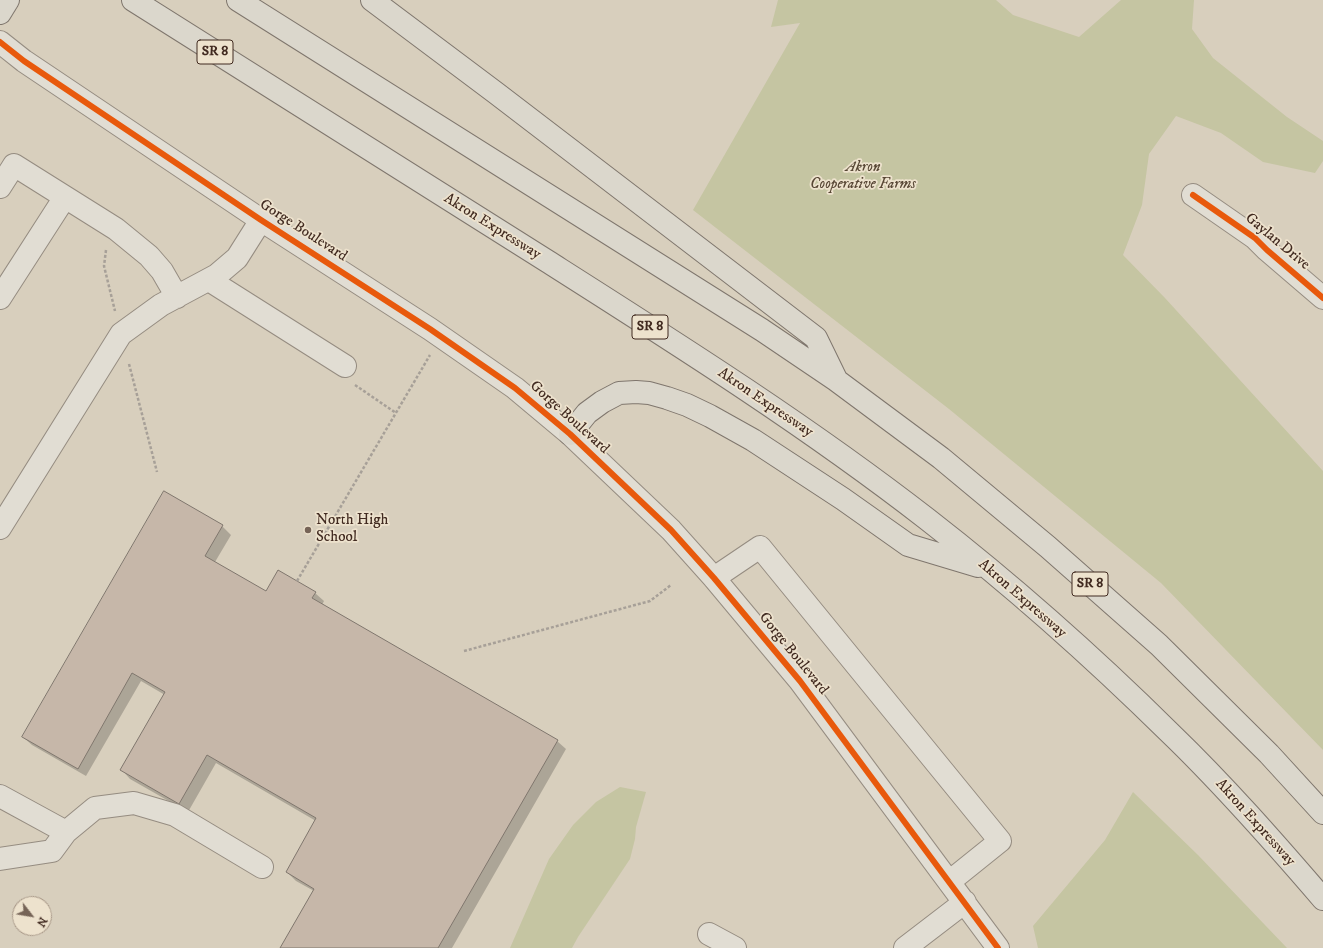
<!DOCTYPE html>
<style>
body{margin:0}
#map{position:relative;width:1323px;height:948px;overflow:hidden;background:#d8cfbd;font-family:"IM FELL DW Pica",serif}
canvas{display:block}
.north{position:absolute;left:12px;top:896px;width:40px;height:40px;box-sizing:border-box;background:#ede2cd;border:1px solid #a89888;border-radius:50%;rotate:121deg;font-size:11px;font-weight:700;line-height:16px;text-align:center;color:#412a20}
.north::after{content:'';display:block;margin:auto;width:14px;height:18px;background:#766457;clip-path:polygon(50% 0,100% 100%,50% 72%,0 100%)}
</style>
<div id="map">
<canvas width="1323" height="948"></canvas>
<div class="north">N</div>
</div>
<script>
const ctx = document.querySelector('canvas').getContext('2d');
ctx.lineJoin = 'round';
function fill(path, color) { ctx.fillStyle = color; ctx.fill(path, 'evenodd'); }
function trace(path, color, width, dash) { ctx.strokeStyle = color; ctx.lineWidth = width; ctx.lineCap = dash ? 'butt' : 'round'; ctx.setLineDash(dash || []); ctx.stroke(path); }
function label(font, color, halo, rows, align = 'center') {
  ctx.font = font + ' "IM FELL DW Pica",serif'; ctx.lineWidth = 3.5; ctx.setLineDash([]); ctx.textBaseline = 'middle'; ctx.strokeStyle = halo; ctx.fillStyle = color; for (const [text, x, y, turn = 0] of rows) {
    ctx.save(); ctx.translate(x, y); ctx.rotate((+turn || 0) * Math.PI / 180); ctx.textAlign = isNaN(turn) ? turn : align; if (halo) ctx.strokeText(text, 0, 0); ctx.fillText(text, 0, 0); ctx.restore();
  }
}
fill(new Path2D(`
 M778 0H996L1013 15 1079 37 1121 0H1194L1192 29 1213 58 1287 117 1323 141V161L1315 173 1263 162 1221 133 1176 116 1149 154 1142 205 1123 255 1165 298 1323 471V750L1161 583 949 409 693 210 800 23 771 27Z
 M620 787 646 792 636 827 635 839 630 859 578 937 572 948H510L549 859 573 825 596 802Z
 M1133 792 1198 855 1287 948H1038L1033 926 1105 840Z`), '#c5c5a2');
fill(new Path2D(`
 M222 526 231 535 215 562 266 592 315 593 324 601 322 605 557 741 566 749 452 948H281L314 891 296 881 287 872 316 821 216 763 188 812 130 779 122 770 165 695 141 681 86 776 32 745 23 737Z`), '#0003');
const building = new Path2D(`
 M164 491 223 525 205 556 266 591 278 570 316 592 312 598 558 740 438 948H280L314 889 286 872 316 818 207 755 179 804 120 770 165 692 132 673 78 769 22 737Z`);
fill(building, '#c6b7a9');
trace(building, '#7f766d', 1);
const minor = new Path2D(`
 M0 42 24 61 261 220 430 329 515 388 570 434 671 530 714 578 800 681 998 948
 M0 187 14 165 116 229 149 256 162 271 177 297
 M1193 195 1255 238 1267 250 1323 298
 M209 280 345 366
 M0 298 65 197
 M0 528 121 334 161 305 217 275 237 258 261 220
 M714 578 760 547 1000 841 949 882
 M0 796 66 832 52 851 0 859
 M66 832 95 808 134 803 175 815 262 867
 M709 934 735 948
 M905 948 965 902`);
const major = new Path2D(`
 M0 13 8 0`);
const highway = new Path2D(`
 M133 0C271 87 409 174 547 261 676 343 806 425 927 519 1012 585 1093 657 1170 733 1224 785 1274 842 1323 899
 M238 0 762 330 836 380 941 458 1048 547 1159 645 1269 754 1323 813
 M372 0 496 93 816 338 836 379
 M570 434 587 413 602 402 619 393 636 392 649 393 667 398 687 405 710 416 753 440 843 499 908 545 978 566`);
trace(minor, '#958c81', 24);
trace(major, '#7f766d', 24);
trace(highway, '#7f766d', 24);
trace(new Path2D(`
 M106 250 104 266 115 311
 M129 364 157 472
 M355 385 396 413
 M297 581 430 355
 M464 651 650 601 671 585`), '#a7a098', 2.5, [3, 2]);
trace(minor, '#e1ddd3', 22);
trace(major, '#dbd7cc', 22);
trace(highway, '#dbd7cc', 22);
trace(new Path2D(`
 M0 42 24 61 261 220 430 329 515 388 570 434 671 530 714 578 800 681 998 948
 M1193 195 1255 238 1267 250 1323 298`), '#e8590c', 6);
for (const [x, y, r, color] of [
 [308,530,4,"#766457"]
]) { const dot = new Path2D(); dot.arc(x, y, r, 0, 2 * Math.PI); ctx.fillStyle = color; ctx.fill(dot); trace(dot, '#ede2cd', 1.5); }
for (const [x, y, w] of [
 [215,52,36],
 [650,327,36],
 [1090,584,36]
]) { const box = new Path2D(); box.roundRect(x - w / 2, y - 12, w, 24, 3); ctx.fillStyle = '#ede2cd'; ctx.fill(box); trace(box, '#412a20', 1); }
label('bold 14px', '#412a20', null, [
 ["SR 8",215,52],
 ["SR 8",650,327],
 ["SR 8",1090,584]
]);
label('italic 15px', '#584735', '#ede2cd', [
 ["Akron",863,168],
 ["Cooperative Farms",863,185]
]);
label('15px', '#412a20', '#ede2cd', [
 ["Akron Expressway",492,227,32],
 ["Gorge Boulevard",303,231,33],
 ["Gaylan Drive",1277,242,40],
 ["Akron Expressway",765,403,34],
 ["Gorge Boulevard",569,418,42],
 ["Akron Expressway",1022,599,41],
 ["Gorge Boulevard",793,654,51],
 ["Akron Expressway",1255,823,48]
]);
label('15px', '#412a20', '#ede2cd', [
 ["North High",316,521],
 ["School",316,538]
], 'left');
</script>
